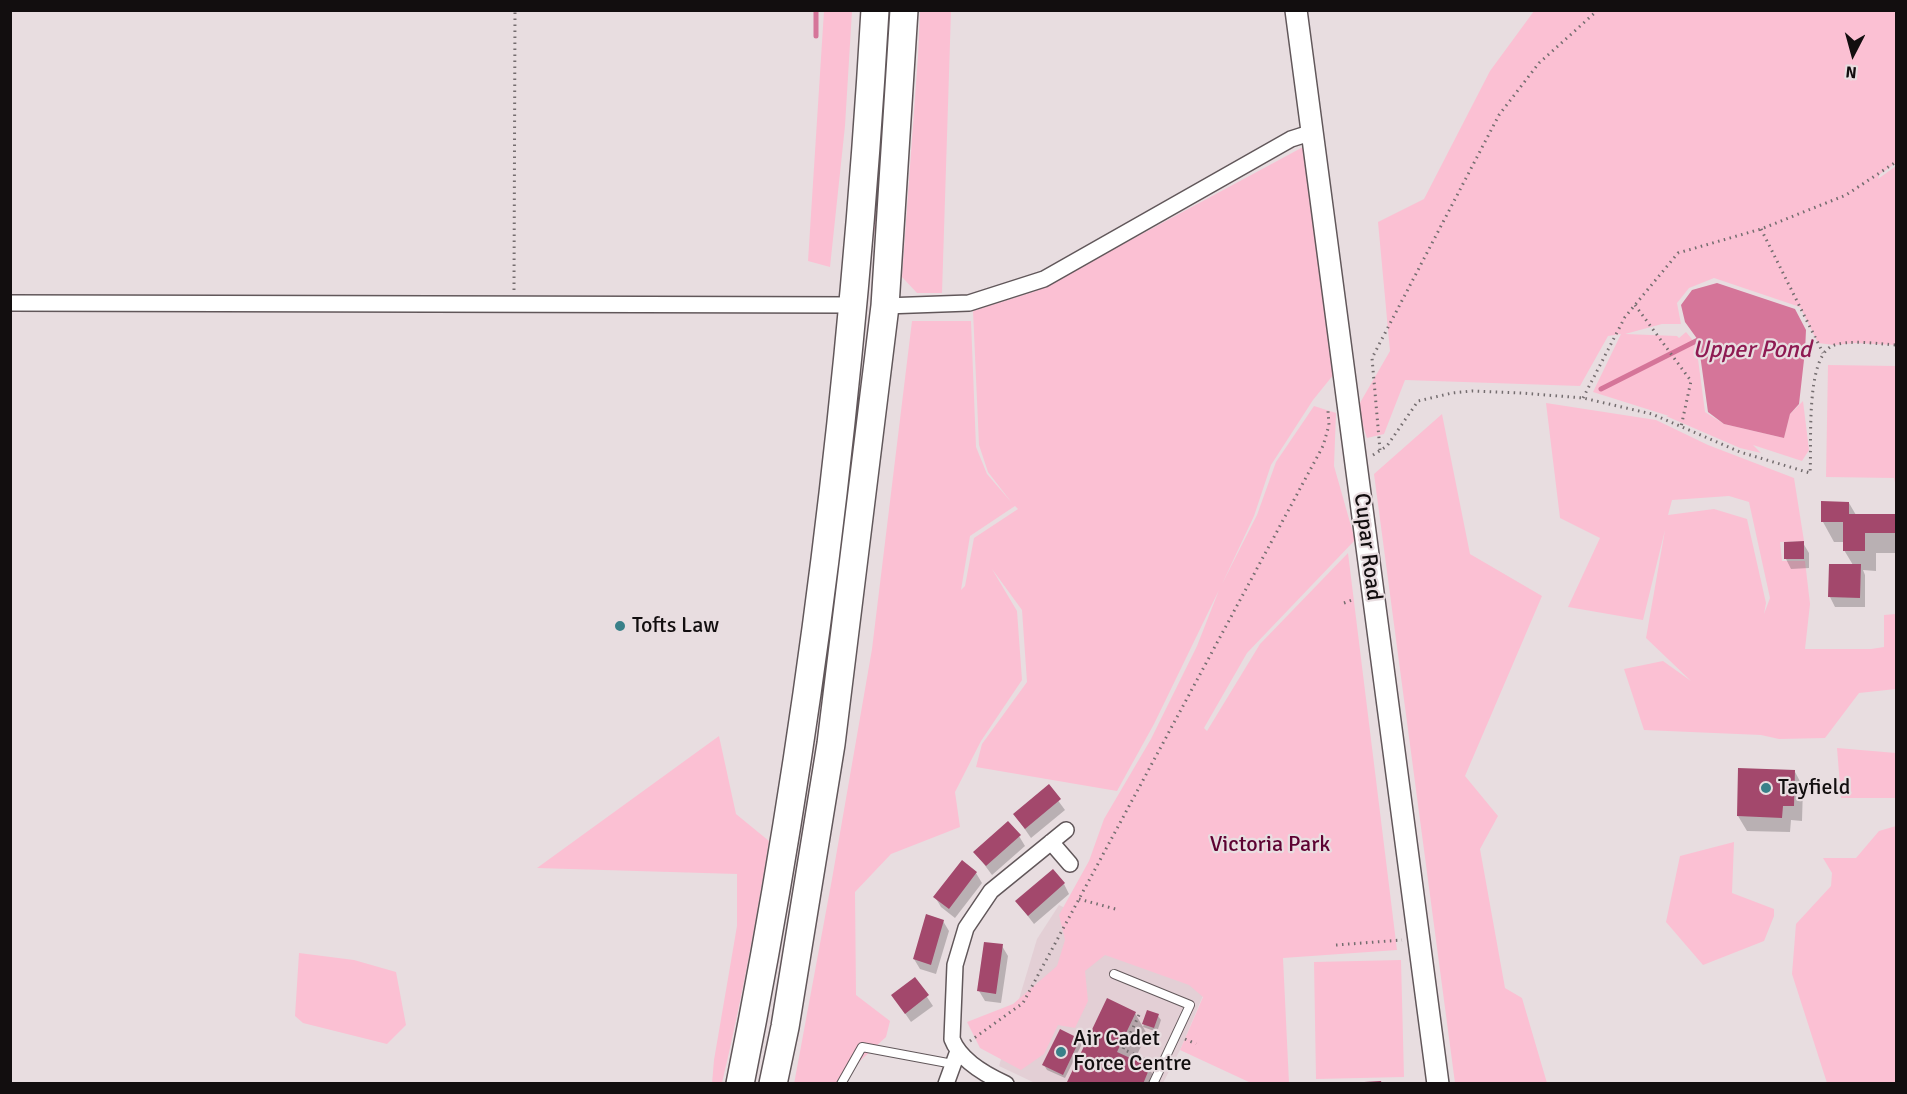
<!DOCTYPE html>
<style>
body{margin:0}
#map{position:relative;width:1907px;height:1094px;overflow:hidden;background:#e8dde0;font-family:Signika,sans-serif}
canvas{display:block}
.frame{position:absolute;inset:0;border:12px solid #120e0f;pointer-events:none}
.north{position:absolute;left:1823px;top:24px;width:60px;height:60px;-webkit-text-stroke:4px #e8dde0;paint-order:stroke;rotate:186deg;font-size:16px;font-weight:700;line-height:24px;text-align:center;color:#120e0f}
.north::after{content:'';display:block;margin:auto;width:21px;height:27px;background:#120e0f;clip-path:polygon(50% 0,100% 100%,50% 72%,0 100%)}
</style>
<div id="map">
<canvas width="1907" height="1094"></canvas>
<div class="frame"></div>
<div class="north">N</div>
</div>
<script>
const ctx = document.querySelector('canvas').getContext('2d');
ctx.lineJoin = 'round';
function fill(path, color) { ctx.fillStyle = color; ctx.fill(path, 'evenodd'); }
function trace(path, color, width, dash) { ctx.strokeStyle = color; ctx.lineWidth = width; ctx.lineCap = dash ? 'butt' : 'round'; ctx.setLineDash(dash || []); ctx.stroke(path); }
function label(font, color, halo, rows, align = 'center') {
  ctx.font = font + ' Signika,sans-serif'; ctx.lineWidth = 4.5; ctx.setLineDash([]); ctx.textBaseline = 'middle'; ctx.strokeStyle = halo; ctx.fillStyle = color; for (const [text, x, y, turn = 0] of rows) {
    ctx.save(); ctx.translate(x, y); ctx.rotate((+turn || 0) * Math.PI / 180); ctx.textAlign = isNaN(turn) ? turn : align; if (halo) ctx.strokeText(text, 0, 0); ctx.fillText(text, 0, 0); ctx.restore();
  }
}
fill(new Path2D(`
 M1059 905 1210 979 1180 1050 1163 1083H1035L999 1066 1037 939Z`), '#e3cfd5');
fill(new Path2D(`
 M824 11H852L845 126 830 267 808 261Z
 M883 11H894L880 199 873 240 870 212Z
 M920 11H951L942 293H917L902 277 918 56Z
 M1534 11H1896V163L1880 174 1878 179 1896 166V345L1855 343 1834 345 1818 343 1800 307 1714 278 1689 288 1677 303 1681 324H1662L1625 334 1677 336 1679 338 1686 332 1696 344 1705 412 1724 424 1784 438 1790 414 1803 401 1809 450 1802 461 1753 445 1761 453 1740 448 1666 416H1669L1593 392 1621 334 1608 336 1580 386 1405 380 1384 434 1367 438 1357 408 1390 351 1378 222 1424 199 1490 71Z
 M1303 147 1334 374 1313 400 1271 465 1254 516 1222 584 1257 515 1276 462 1314 406 1336 413 1334 466 1355 540 1247 653 1204 728 1207 731 1260 644 1348 553 1397 950 1283 958 1289 1083H1251L1180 1050 1203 997 1189 985 1105 955 1085 971 1088 1001 1075 1028 1058 1025 1044 1054 1021 1070 980 1048 967 1022 1013 1004 1057 966 1065 940 1059 915 1089 861 1104 819 1151 739 1197 646 1219 590 1154 724 1117 791 976 767 982 744 1027 682 1022 610 992 569 1017 611 1022 680 981 741 955 792 960 827 891 854 855 892 856 995 890 1021 886 1037 836 1083 794 1084 832 879 872 649 912 321H971L976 447 987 474 1012 503 988 472 979 445 973 311 1036 291ZM1015 506 1018 509 974 538 965 586 961 590 970 536Z
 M1828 365 1896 366V487L1894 478 1826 477Z
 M1546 403 1656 420 1708 445 1794 478 1804 541 1780 542 1782 561H1805L1810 604 1805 649H1871L1884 647V615L1896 614V689L1859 693 1825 738 1779 739 1761 735 1644 730 1624 669 1663 661 1691 681 1646 638 1665 530 1643 620 1568 607 1600 538 1560 518ZM1729 496 1749 502 1770 598 1764 614 1766 603 1747 519 1714 509 1668 515 1672 500Z
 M1442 414 1470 554 1542 596 1465 776 1498 816 1480 849 1505 988 1522 998 1547 1083H1455L1374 474Z
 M719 736 736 814 769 841C756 922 741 1003 722 1083L712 1084 714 1060 737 926V874L537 868Z
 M1837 748 1896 753V798H1841Z
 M1896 826V1083H1827L1792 974 1796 924 1831 886 1832 873 1823 858H1856L1879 831Z
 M1734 842 1732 893 1774 909V916L1764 941 1703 965 1666 922 1680 856Z
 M299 953 354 960 396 972 406 1025 387 1044 303 1023 295 1016Z
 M1401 960 1404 1077 1316 1079 1314 962Z`), '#fbc0d3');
fill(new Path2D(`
 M1717 283 1795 309 1806 330 1805 351 1799 404 1790 414 1784 438 1724 424 1708 412 1698 340 1685 322 1681 305 1692 290Z`), '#d57599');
fill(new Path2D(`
 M1849 503 1856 515 1896 516V553H1876V571L1863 570 1865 575V607H1835L1830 597 1853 565 1844 550V542H1834L1823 522Z
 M1785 543H1803L1809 553V568L1791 569 1786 559Z
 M1795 772 1803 787 1802 821 1791 820 1790 832 1747 831 1738 816Z
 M1048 787 1065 810 1031 838 1015 815Z
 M1019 836 1025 846 992 875 975 852Z
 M976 873 982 883 955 918 941 907 935 897Z
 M1064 884 1069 894 1034 924 1017 902Z
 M943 921 949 931 936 974 920 969 914 959Z
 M1002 946 1008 956 1001 1003 985 1001 979 991Z
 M915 979 933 1006 911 1022 893 996Z
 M1148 1012 1158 1016 1161 1020 1157 1032 1143 1027Z
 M1135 1013 1147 1034 1134 1061 1149 1068 1158 1084H1070Z
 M1079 1040 1082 1044 1065 1078 1047 1070 1044 1065Z`), '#0003');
trace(new Path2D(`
 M816 36V10
 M1601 389 1698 340`), '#d57599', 5);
fill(new Path2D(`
 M1821 501 1849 502V514H1896V533H1865V551H1843V522H1821Z
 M1804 541V559H1784V542Z
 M1829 564H1861L1860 598 1828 597Z
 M1738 768 1795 770 1794 806H1783L1782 818 1737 816Z
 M1049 784 1061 799 1025 829 1013 814Z
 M1008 821 1021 835 986 866 973 852Z
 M962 860 977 872 949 909 933 897Z
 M1053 869 1065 883 1028 916 1015 901Z
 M926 914 944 920 931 965 913 959Z
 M984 942 1003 944 996 994 977 991Z
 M915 977 929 995 905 1014 891 995Z
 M1107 998 1136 1012 1117 1052 1150 1067 1143 1084H1070L1067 1082Z
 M1147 1010 1159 1014 1154 1028 1142 1024Z
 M1060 1029 1080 1039 1063 1075 1042 1065Z
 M1381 1081 1382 1084H1364V1082Z`), '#a3486c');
const lane = new Path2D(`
 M1114 974 1190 1005 1153 1084
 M841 1084 862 1047 953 1064`);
const street = new Path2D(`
 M10 303 854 305
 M885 306 969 303 1044 279 1291 139 1313 132
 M1051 842 1070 864
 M946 1084 958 1051
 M1006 1084C986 1075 960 1060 952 1039L955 965 966 928 991 891 1066 830`);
const secondary = new Path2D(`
 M1296 10 1438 1084`);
const highway = new Path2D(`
 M740 1084C811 730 854 371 875 10
 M773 1084 785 1027 831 744 885 306 904 10`);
trace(lane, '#61575a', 10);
trace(street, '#61575a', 18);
trace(secondary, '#61575a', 24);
trace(highway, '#61575a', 30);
trace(new Path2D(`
 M1761 229 1823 353
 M514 290 515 10
 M1635 305 1691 381 1681 427
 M1583 398 1625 317 1678 253 1761 229 1846 195 1896 162
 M1380 450 1372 358 1499 115 1539 63 1598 10
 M1373 455 1387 446 1418 401 1452 393 1472 391 1522 393 1583 398 1652 414 1740 452 1810 473C1812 445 1805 359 1832 346 1847 339 1880 344 1896 345
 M1344 603 1355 599
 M1079 899 1119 910
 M1336 945 1402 940
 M1139 1015 1123 1049 1150 1062
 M1185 1039 1196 1044
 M970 1041 1023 1003 1323 446 1329 425 1328 411`), '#746d6f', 3, [1.5, 4.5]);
trace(lane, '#fff', 8);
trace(street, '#fff', 15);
trace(secondary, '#fff', 21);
trace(highway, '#fff', 27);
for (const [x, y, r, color] of [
 [620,626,6,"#398089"],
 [1766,788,6,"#398089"],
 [1061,1052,6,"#398089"]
]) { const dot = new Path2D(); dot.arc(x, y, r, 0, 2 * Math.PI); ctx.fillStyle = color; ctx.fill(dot); trace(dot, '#e8dde0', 2); }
label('22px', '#120e0f', '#e8dde0', [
 ["Cupar Road",1367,547,83]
]);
label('22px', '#120e0f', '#e8dde0', [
 ["Tofts Law",632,626],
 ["Tayfield",1778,788],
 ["Air Cadet",1073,1039],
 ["Force Centre",1073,1064]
], 'left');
label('22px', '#5d0232', '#e8dde0', [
 ["Victoria Park",1270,845]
]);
label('italic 24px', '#8e1a52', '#e8dde0', [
 ["Upper Pond",1752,351]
]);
</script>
